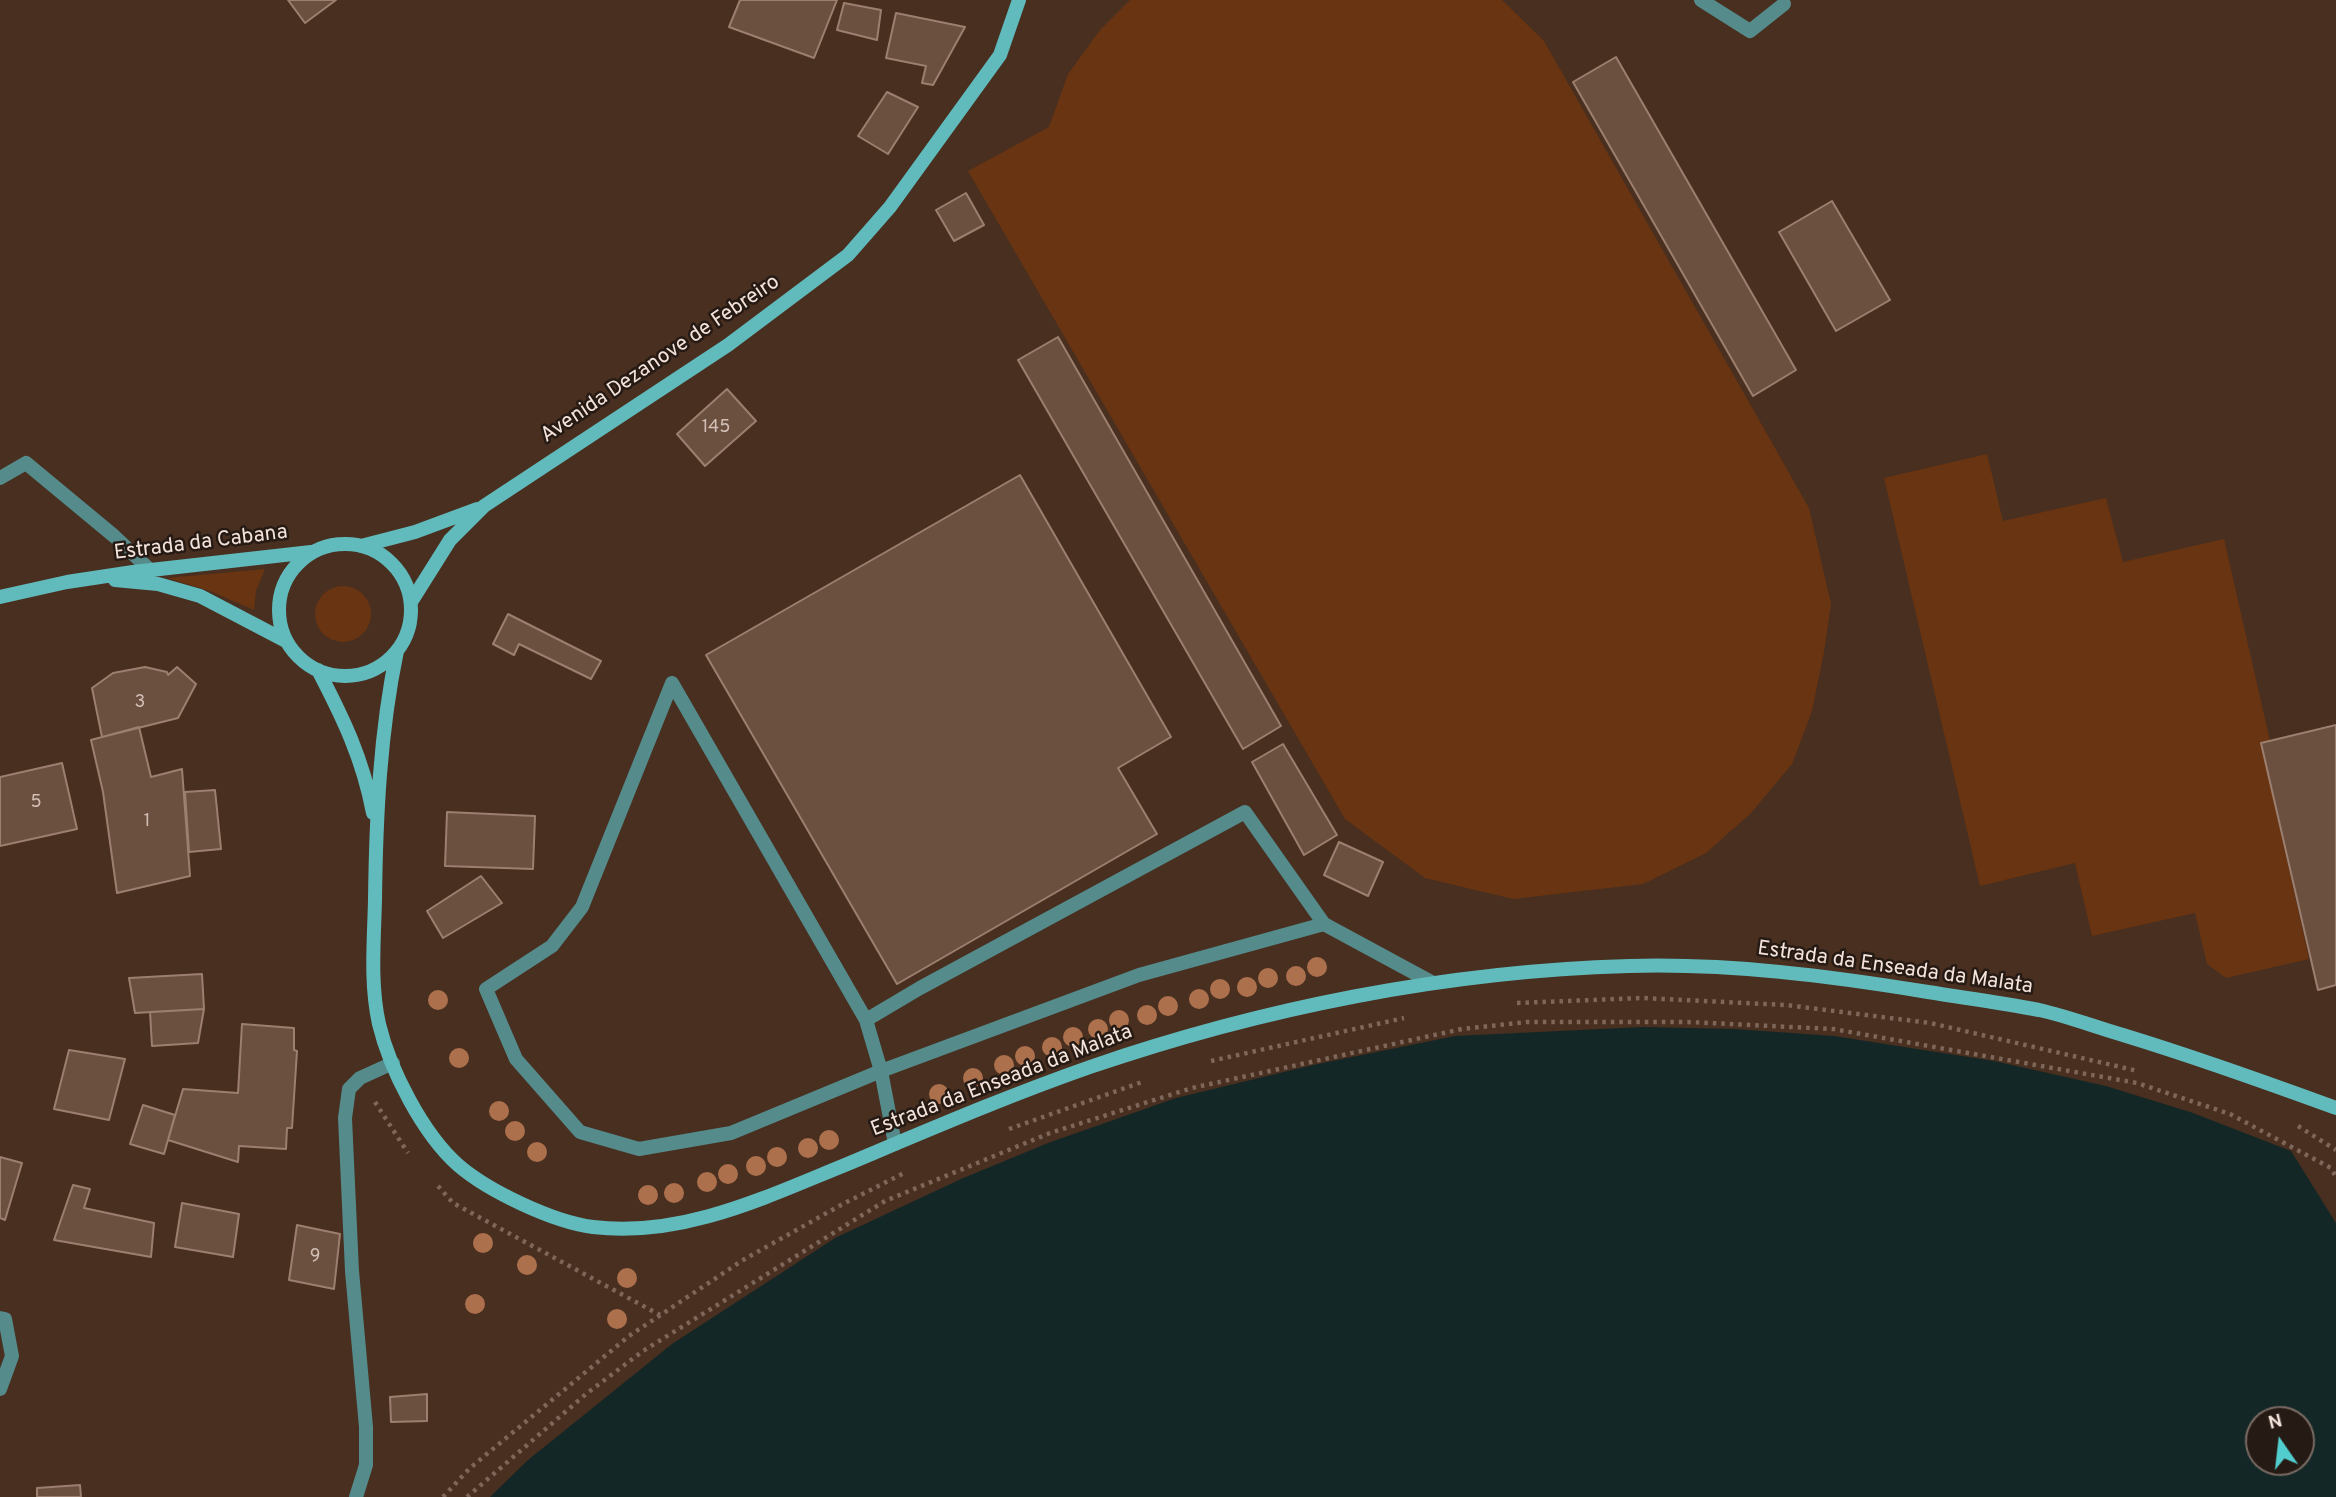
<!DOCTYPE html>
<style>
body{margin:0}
#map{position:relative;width:2336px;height:1497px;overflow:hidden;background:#482f20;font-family:Overpass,sans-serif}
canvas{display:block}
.north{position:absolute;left:2245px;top:1406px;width:70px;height:70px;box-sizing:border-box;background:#261a14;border:2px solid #786a63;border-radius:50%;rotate:346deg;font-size:19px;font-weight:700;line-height:28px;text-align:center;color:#f4e3da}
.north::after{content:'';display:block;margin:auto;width:24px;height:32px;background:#52cdce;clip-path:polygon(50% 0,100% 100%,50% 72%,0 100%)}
</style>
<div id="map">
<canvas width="2336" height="1497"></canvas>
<div class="north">N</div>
</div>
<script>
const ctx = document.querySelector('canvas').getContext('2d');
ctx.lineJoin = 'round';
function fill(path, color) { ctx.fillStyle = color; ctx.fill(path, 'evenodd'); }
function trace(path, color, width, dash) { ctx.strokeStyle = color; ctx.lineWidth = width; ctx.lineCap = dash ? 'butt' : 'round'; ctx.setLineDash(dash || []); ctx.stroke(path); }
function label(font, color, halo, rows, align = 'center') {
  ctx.font = font + ' Overpass,sans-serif'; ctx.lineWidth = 5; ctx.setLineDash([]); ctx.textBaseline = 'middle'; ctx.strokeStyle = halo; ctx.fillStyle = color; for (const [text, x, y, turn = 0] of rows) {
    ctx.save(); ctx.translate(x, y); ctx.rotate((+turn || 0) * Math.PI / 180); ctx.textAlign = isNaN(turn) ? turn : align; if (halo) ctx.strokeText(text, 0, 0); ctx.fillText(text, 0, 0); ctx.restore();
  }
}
fill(new Path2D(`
 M1130 0H1502L1544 41 1809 508 1831 604 1824 652 1812 711 1792 764 1750 814 1706 853 1643 884 1513 899 1425 878 1345 819 968 171 1049 127 1068 74 1100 30Z
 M1987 454 2003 521 2106 498 2123 562 2224 539 2270 741 2261 744 2309 959 2226 978 2207 964 2195 913 2092 936 2075 863 1980 886 1884 478Z
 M265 569 256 591 254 610 210 591 167 578Z
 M315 614a28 28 0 1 1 56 0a28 28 0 1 1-56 0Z`), '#693411');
fill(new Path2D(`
 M1643 1027 1735 1029 1834 1036 1994 1061 2106 1086 2193 1113 2291 1151 2336 1223V1497H490L528 1460 672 1344 835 1238 961 1179 1048 1143 1176 1098 1313 1065 1455 1036ZM2259 1420H2301V1462H2259Z`), '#142727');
const building = new Path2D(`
 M288 0H336L305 23Z
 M740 0H837L814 58 729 27Z
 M844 3 881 10 877 40 837 30Z
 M896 13 965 27 933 85 922 83 926 66 886 58Z
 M1616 57 1796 370 1753 396 1573 82Z
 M887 92 918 107 888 154 858 136Z
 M966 193 984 225 954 241 936 210Z
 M1832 201 1890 300 1836 331 1779 232Z
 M1058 337 1281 726 1243 749 1018 360Z
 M727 389 756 421 705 466 677 434Z
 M1020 475 1171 737 1118 768 1157 834 897 984 706 655Z
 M508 614 601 661 591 679 519 644 514 655 493 644Z
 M145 667 167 672 168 675 177 667 196 684 178 718 102 737 92 688 113 673Z
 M2336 725V985L2318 990 2261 743Z
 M139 727 151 777 182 769 190 876 117 893 103 792 91 740Z
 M1283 744 1337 835 1304 855 1252 762Z
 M62 763 77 829 0 846V777Z
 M215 790 221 849 189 852 185 792Z
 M447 812 535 816 533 869 445 866Z
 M1339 842 1383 862 1368 896 1324 875Z
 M481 876 502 903 443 938 427 911Z
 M202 974 204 1009 135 1013 129 978Z
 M204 1009 198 1043 152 1046 150 1012Z
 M242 1024 294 1028V1050L297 1051 292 1128H287L286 1149 239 1146 238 1162 168 1140 183 1089 238 1093Z
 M69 1050 125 1059 109 1120 54 1109Z
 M143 1105 175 1115 164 1154 130 1144Z
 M0 1157 22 1163 5 1220 0 1218Z
 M73 1185 90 1189 84 1208 154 1223 151 1257 54 1240Z
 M182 1203 239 1214 233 1257 175 1247Z
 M297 1225 340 1234 334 1289 289 1280Z
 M427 1394V1421L391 1422 390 1397Z
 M80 1485 81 1497H37V1488Z`);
fill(building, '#6b5040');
trace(building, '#9c7f6e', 2);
trace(new Path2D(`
 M1517 1003 1642 998 1786 1005 1930 1023 2138 1071
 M1211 1061 1404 1018
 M375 1102 408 1153
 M2298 1126 2336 1150
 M1009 1129 1142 1082
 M438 1186 453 1203 660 1315
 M443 1497 470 1468 629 1336 743 1260 841 1205 904 1173
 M467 1497 586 1394 643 1351 885 1201 1050 1133 1192 1088 1462 1029 1527 1022H1688L1833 1029 2137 1083 2230 1114 2331 1168 2336 1177`), '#7e675a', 4.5, [3.5, 5]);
trace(new Path2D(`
 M0 478 26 463 114 536 149 569
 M672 683 582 907 552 946 486 989 516 1059 580 1132 639 1149 731 1133 881 1071 1139 975 1324 924
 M672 683 866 1020 881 1071 895 1144
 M866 1020 920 988 1245 812 1324 924 1433 983
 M356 1497 366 1465V1427L352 1271 345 1118 349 1089 360 1078 393 1063`), '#558b8b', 14);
trace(new Path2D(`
 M1701 0 1750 31 1784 4
 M0 1318 5 1319 12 1356 0 1389`), '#558b8b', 14);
trace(new Path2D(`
 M279 610a66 66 0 1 1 132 0a66 66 0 1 1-132 0Z
 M361 546 415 532 477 509
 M115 580 158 584 200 596 286 641
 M0 597 67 582 133 572 311 552
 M411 602 450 540 484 506 728 345 848 255 890 207 1000 55 1019 0
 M397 651C380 732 376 817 375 900 374 941 370 984 379 1024 390 1070 423 1134 458 1165 488 1191 553 1222 593 1227 682 1238 766 1197 845 1165 926 1131 1007 1096 1090 1067 1262 1008 1447 971 1629 966 1729 963 1830 976 1928 992 1965 998 2002 1003 2039 1010 2067 1016 2095 1027 2123 1035 2195 1057 2265 1082 2336 1108
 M318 670C343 718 363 759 373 813`), '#61babb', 14);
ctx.fillStyle = '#ad704d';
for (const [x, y] of [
 [1317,967],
 [1296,976],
 [1268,978],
 [1247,987],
 [1220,989],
 [1199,999],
 [438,1000],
 [1168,1006],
 [1147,1015],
 [1119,1020],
 [1098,1029],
 [1073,1037],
 [1052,1047],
 [1025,1056],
 [459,1058],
 [1004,1065],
 [973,1078],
 [939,1094],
 [499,1111],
 [515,1131],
 [829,1140],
 [808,1148],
 [537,1152],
 [777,1157],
 [756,1166],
 [728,1174],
 [707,1182],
 [674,1193],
 [648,1195],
 [483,1243],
 [527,1265],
 [627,1278],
 [475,1304],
 [617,1319]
]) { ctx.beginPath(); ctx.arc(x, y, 10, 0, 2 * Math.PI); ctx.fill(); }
label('18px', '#d2beb4', null, [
 ["145",716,428],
 ["3",140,703],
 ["5",36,803],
 ["1",147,822],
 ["9",315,1257]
]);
label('21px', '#f4e3da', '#261a14', [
 ["Avenida Dezanove de Febreiro",661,360,-34],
 ["Estrada da Cabana",201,544,-7],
 ["Estrada da Enseada da Malata",1895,969,8],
 ["Estrada da Enseada da Malata",1002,1082,-21]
]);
</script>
